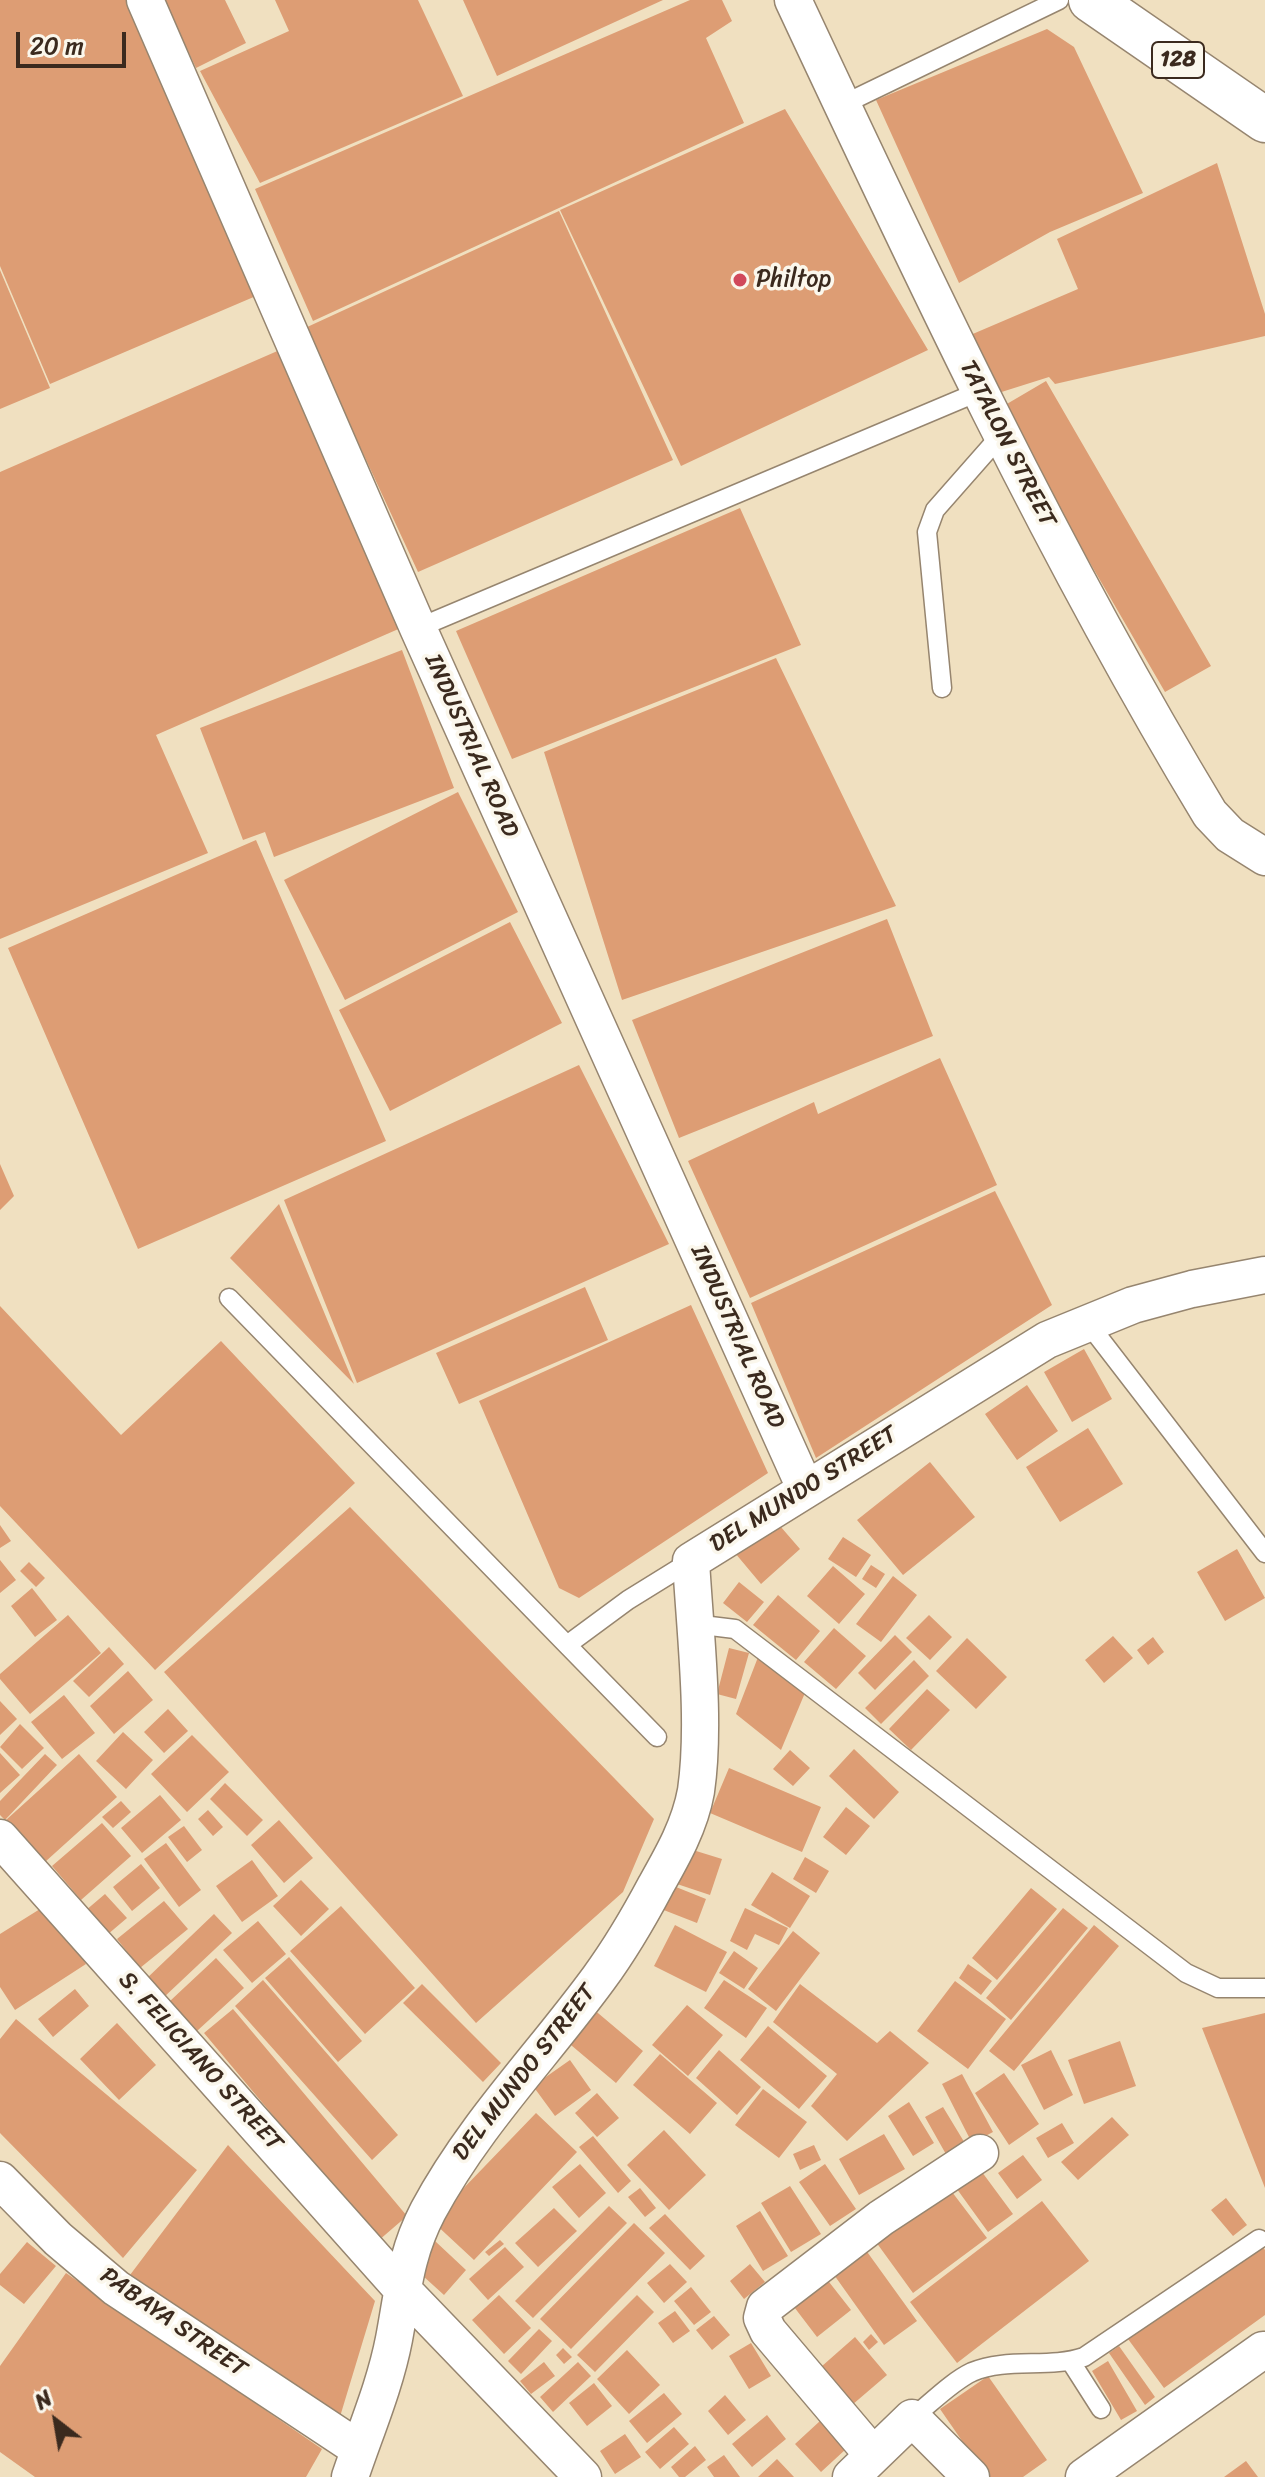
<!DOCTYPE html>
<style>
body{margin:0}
#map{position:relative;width:1265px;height:2477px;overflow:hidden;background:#f0e0c0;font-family:Sriracha,sans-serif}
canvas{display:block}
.north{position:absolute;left:16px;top:2381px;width:80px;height:80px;-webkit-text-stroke:6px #fbf7ec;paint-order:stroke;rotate:329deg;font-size:22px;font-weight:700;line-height:32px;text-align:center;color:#3b2a1e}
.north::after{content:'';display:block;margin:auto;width:28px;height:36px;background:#3b2a1e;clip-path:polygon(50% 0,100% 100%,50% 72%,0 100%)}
.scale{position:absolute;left:16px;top:32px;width:110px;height:36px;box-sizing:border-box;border:4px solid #3b2a1e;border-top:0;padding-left:10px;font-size:24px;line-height:28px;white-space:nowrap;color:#3b2a1e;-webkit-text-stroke:6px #fbf7ec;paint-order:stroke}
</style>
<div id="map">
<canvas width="1265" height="2477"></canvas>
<div class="north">N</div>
<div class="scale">20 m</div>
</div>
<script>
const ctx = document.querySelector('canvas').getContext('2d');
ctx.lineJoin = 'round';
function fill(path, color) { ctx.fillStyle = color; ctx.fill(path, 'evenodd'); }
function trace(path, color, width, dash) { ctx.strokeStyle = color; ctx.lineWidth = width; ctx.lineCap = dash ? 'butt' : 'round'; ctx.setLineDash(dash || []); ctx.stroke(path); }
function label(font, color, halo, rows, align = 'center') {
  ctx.font = font + ' Sriracha,sans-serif'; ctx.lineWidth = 7; ctx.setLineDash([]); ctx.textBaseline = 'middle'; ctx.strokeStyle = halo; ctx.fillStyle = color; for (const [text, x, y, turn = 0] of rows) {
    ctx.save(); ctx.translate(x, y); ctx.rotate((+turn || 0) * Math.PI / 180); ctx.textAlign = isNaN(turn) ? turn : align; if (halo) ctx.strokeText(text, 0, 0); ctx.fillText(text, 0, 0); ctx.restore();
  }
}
fill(new Path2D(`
 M0 0H138L263 293 50 384 0 266Z
 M164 0H225L246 43 196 68Z
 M275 0H418L463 96 260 183 200 71 289 31Z
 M463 0H663L497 76Z
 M690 0H722L732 21 706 38 744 123 313 321 255 189Z
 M1047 29 1074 47 1143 193 1050 232 959 283 876 100Z
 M785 109 928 350 681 466 560 210Z
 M1217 163 1265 314V336L1055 384 1049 377 992 395 968 336 1078 289 1057 239Z
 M559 211 673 460 418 572 305 328Z
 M0 270 50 388 0 409Z
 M282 349 403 627 156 735 208 853 0 939V472Z
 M1046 381 1211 666 1165 692 1000 408Z
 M740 508 801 645 512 759 456 631Z
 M402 650 454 788 274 857 265 832 243 840 200 728Z
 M776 658 896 906 622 1000 544 752Z
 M458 792 518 912 345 1000 284 880Z
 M256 840 386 1141 138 1249 8 948Z
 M887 919 933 1036 679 1138 632 1020Z
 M510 922 562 1023 390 1111 339 1010Z
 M940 1058 997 1185 750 1298 688 1161 814 1102 818 1114Z
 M579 1065 669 1244 357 1383 284 1200Z
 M0 1164 14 1196 0 1210Z
 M995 1191 1052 1305 816 1458 751 1303Z
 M279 1204 354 1384 230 1258Z
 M585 1287 608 1340 459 1404 436 1353Z
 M691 1305 768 1473 579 1598 559 1588 479 1401Z
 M0 1306 121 1435 221 1341 355 1483 155 1670 0 1506Z
 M1084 1349 1112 1399 1072 1422 1044 1372Z
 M1027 1385 1058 1431 1017 1460 985 1414Z
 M1088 1428 1123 1484 1060 1522 1026 1467Z
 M930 1462 975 1517 903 1575 857 1520Z
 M350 1507 654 1819 623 1892 476 2023 164 1672Z
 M774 1519 800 1549 761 1584 735 1553Z
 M0 1525 11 1541 0 1548Z
 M843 1537 871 1555 856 1577 828 1559Z
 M1237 1549 1265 1598 1225 1621 1197 1572Z
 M0 1560 16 1580 0 1593Z
 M29 1562 45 1578 36 1587 20 1571Z
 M871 1565 885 1574 876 1588 862 1579Z
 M833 1566 865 1594 839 1624 807 1596Z
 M893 1576 917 1595 881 1642 856 1624Z
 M739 1582 764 1602 747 1622 723 1603Z
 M32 1588 57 1620 35 1637 11 1606Z
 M778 1595 820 1631 796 1660 753 1625Z
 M68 1615 101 1653 30 1714 0 1679V1674Z
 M929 1615 952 1637 930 1660 906 1638Z
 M834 1628 866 1656 836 1689 804 1662Z
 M895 1635 912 1652 875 1690 858 1673Z
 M1113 1636 1133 1658 1104 1683 1085 1660Z
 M1153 1637 1164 1652 1148 1665 1137 1650Z
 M967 1638 1007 1677 976 1709 936 1671Z
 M109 1647 124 1664 89 1697 73 1681Z
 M729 1648 749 1653 736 1699 717 1694Z
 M760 1652 807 1688 781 1750 736 1714Z
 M914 1660 929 1676 881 1724 865 1708Z
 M128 1671 153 1700 114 1734 90 1706Z
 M927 1689 950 1710 911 1750 889 1729Z
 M64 1695 95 1733 62 1759 31 1722Z
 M0 1701 17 1719 0 1735Z
 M168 1709 188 1731 164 1753 144 1732Z
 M20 1724 44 1748 22 1769 0 1747Z
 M123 1732 153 1760 126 1789 96 1761Z
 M192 1735 229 1772 187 1812 151 1774Z
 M854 1749 899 1792 874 1819 829 1776Z
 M790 1750 810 1768 793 1786 773 1769Z
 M0 1753 20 1775 0 1793Z
 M45 1754 57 1765 5 1820 0 1815V1801Z
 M79 1754 117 1797 45 1862 6 1820Z
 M729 1768 821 1807 802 1852 710 1813Z
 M225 1783 263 1820 247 1836 210 1799Z
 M160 1795 181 1820 142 1853 121 1828Z
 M121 1801 131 1812 113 1828 102 1817Z
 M846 1807 870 1826 846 1855 823 1837Z
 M208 1810 223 1827 213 1836 198 1819Z
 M279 1820 313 1858 284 1883 251 1845Z
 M102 1823 131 1856 81 1900 52 1866Z
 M184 1826 202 1850 187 1862 168 1837Z
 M166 1843 201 1890 179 1907 144 1859Z
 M680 1846 722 1859 710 1895 668 1881Z
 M805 1857 829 1871 816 1893 793 1879Z
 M252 1860 278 1896 242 1922 216 1886Z
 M141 1864 160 1888 132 1911 113 1887Z
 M772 1872 810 1896 790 1928 751 1905Z
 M301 1880 329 1909 301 1936 273 1906Z
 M666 1883 706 1899 697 1923 656 1907Z
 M1031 1888 1057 1909 997 1980 972 1958Z
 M105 1894 127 1918 107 1935 85 1911Z
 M164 1901 188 1929 140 1968 117 1939Z
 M48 1904 86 1964 15 2010 0 1987V1934Z
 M341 1906 415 1988 365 2034 290 1951Z
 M745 1908 788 1928 779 1945 755 1934 747 1950 730 1941Z
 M1063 1908 1088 1928 1011 2020 986 1998Z
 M214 1914 232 1933 162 1999 145 1980Z
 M258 1921 286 1954 252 1983 223 1950Z
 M675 1925 727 1952 706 1992 654 1966Z
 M1094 1925 1119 1946 1014 2071 989 2051Z
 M793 1931 820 1953 776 2011 748 1989Z
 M734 1951 758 1968 744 1989 719 1973Z
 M289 1957 362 2041 338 2062 265 1978Z
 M216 1958 244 1988 197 2031 170 2001Z
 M968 1964 992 1981 981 1995 959 1978Z
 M263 1980 398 2135 372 2160 235 2006Z
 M724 1980 767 2008 746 2038 704 2008Z
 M955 1981 1006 2019 968 2069 917 2031Z
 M422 1984 501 2063 483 2082 403 2003Z
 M800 1984 877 2043 890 2031 929 2063 847 2141 811 2106 837 2074 773 2022Z
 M75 1989 89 2006 53 2037 38 2019Z
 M687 2005 723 2035 688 2076 652 2045Z
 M592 2008 643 2051 616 2083 565 2040Z
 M233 2009 407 2216 378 2241 204 2033Z
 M1265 2013V2188L1202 2028Z
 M16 2019 197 2170 123 2258 0 2133V2039Z
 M117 2023 156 2065 119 2100 80 2059Z
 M768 2026 827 2076 799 2109 740 2060Z
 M1120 2041 1136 2086 1084 2104 1068 2060Z
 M719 2050 761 2087 737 2115 696 2078Z
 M1051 2050 1073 2095 1044 2110 1021 2065Z
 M660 2054 717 2103 690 2134 633 2085Z
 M570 2060 591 2090 555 2116 533 2086Z
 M1004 2073 1039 2124 1009 2145 975 2093Z
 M962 2074 993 2132 972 2143 942 2084Z
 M763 2089 807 2122 779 2158 735 2125Z
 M597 2093 619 2118 597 2137 575 2113Z
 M909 2102 934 2143 913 2156 888 2116Z
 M943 2107 966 2145 947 2156 925 2117Z
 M536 2113 577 2152 474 2260 432 2221Z
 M1112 2117 1129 2135 1078 2180 1061 2162Z
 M1062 2123 1074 2143 1048 2158 1036 2138Z
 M664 2130 706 2175 669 2210 627 2165Z
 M884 2134 905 2169 859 2195 839 2159Z
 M593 2136 631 2181 618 2193 579 2147Z
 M228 2145 375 2301 339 2420 130 2275Z
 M814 2145 821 2160 800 2170 793 2154Z
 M1023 2155 1042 2180 1017 2199 998 2173Z
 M580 2164 606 2193 579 2218 552 2187Z
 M825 2164 856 2209 830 2226 799 2182Z
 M979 2168 1013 2214 988 2232 954 2185Z
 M790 2186 821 2234 791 2252 761 2203Z
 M640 2188 656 2208 645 2217 628 2197Z
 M949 2188 987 2238 913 2293 876 2242Z
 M1226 2198 1247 2225 1233 2236 1211 2210Z
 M1042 2201 1089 2261 957 2363 910 2302Z
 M609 2206 627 2223 533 2318 515 2301Z
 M554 2208 577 2231 538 2267 515 2243Z
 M760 2211 788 2256 763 2271 736 2226Z
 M665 2214 705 2256 690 2270 649 2228Z
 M634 2223 665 2253 571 2349 540 2319Z
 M500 2240 504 2244 489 2256 485 2252Z
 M435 2241 466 2270 444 2295 412 2266Z
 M27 2242 56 2266 24 2304 0 2285V2274Z
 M860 2242 917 2321 884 2345 827 2265Z
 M1260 2243 1265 2250V2315L1164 2388 1128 2339Z
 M505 2247 524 2267 488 2300 469 2279Z
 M670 2264 687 2282 664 2303 647 2283Z
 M750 2264 765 2282 744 2299 730 2281Z
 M66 2273 322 2449 306 2477H35L0 2452V2366Z
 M822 2273 851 2310 817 2337 788 2299Z
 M691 2287 711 2312 694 2325 674 2301Z
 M499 2295 531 2328 504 2354 472 2320Z
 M637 2295 654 2312 595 2372 577 2355Z
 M675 2311 690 2331 673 2343 658 2323Z
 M714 2316 730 2335 712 2350 696 2330Z
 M539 2329 552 2341 521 2374 508 2361Z
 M871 2334 878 2342 869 2350 863 2342Z
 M855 2337 887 2375 845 2411 813 2374Z
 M751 2343 771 2376 749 2389 729 2356Z
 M1119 2346 1155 2397 1145 2405 1109 2353Z
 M563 2348 572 2357 564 2364 556 2355Z
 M627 2350 660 2385 629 2414 597 2379Z
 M1108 2361 1137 2411 1121 2420 1092 2371Z
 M544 2362 555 2376 531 2394 520 2381Z
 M578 2362 591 2376 553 2412 540 2397Z
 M988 2376 1047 2460 1023 2477H987L940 2409Z
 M594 2383 612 2406 587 2426 569 2403Z
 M664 2393 682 2414 647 2443 629 2421Z
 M725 2395 746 2420 728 2435 708 2411Z
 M767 2415 786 2439 752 2467 732 2444Z
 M820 2421 846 2449 821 2472 795 2444Z
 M674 2427 689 2444 660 2469 645 2452Z
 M625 2434 641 2457 615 2474 600 2451Z
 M695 2446 706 2460 685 2477H679L671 2467Z
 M724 2455 740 2477H714L707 2467Z
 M777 2459 794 2477H758Z
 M1246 2461 1258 2477H1224Z`), '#dd9d74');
const lane = new Path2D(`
 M842 105 1059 0
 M418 628 978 392
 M942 688 927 532 935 510 1001 435
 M229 1298 567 1645 628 1600 691 1561
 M1087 1322 1265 1553
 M694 1624 735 1629 1186 1973 1218 1988H1265
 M567 1645 657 1737
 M1071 2362 1101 2409
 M912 2418C930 2404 951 2382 972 2372 1007 2357 1049 2369 1084 2357L1259 2239`);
const street = new Path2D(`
 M145 0 418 628 805 1488
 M793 0C922 276 1052 553 1210 814L1230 835 1265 857
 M0 1838 400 2287 583 2477
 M0 2180 58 2239 116 2288 359 2449
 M873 2455 768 2331 762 2318 765 2307 881 2218 980 2153
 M350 2477C365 2432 385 2386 394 2339 403 2292 405 2255 428 2211 474 2125 542 2056 599 1978 621 1948 639 1917 656 1885 673 1855 690 1825 696 1791 706 1722 695 1632 691 1561L1047 1340 1133 1305 1192 1289 1265 1275
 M851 2477 912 2418 971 2477
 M1084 2477 1263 2350`);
const primary = new Path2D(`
 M1091 0 1265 120`);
trace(lane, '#96856f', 21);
trace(street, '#96856f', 39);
trace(primary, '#96856f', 47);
trace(lane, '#fff', 18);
trace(street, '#fff', 36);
trace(primary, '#fff', 44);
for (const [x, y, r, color] of [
 [740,280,8,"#d1495b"]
]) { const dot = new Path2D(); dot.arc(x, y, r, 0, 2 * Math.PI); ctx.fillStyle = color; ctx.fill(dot); trace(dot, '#fbf7ec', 3); }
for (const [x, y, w] of [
 [1178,60,52]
]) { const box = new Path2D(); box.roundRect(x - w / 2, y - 18, w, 36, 6); ctx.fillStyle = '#fbf7ec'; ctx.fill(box); trace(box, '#3b2a1e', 2); }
label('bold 22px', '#3b2a1e', null, [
 ["128",1178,60]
]);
label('24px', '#3b2a1e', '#fbf7ec', [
 ["Philtop",756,280]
], 'left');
label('24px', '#3b2a1e', '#fbf7ec', [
 ["TATALON STREET",1007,444,63],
 ["INDUSTRIAL ROAD",471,746,66],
 ["INDUSTRIAL ROAD",737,1337,66],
 ["DEL MUNDO STREET",804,1490,-32],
 ["S. FELICIANO STREET",200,2062,48],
 ["DEL MUNDO STREET",525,2073,-52],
 ["PABAYA STREET",173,2323,35]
]);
</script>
